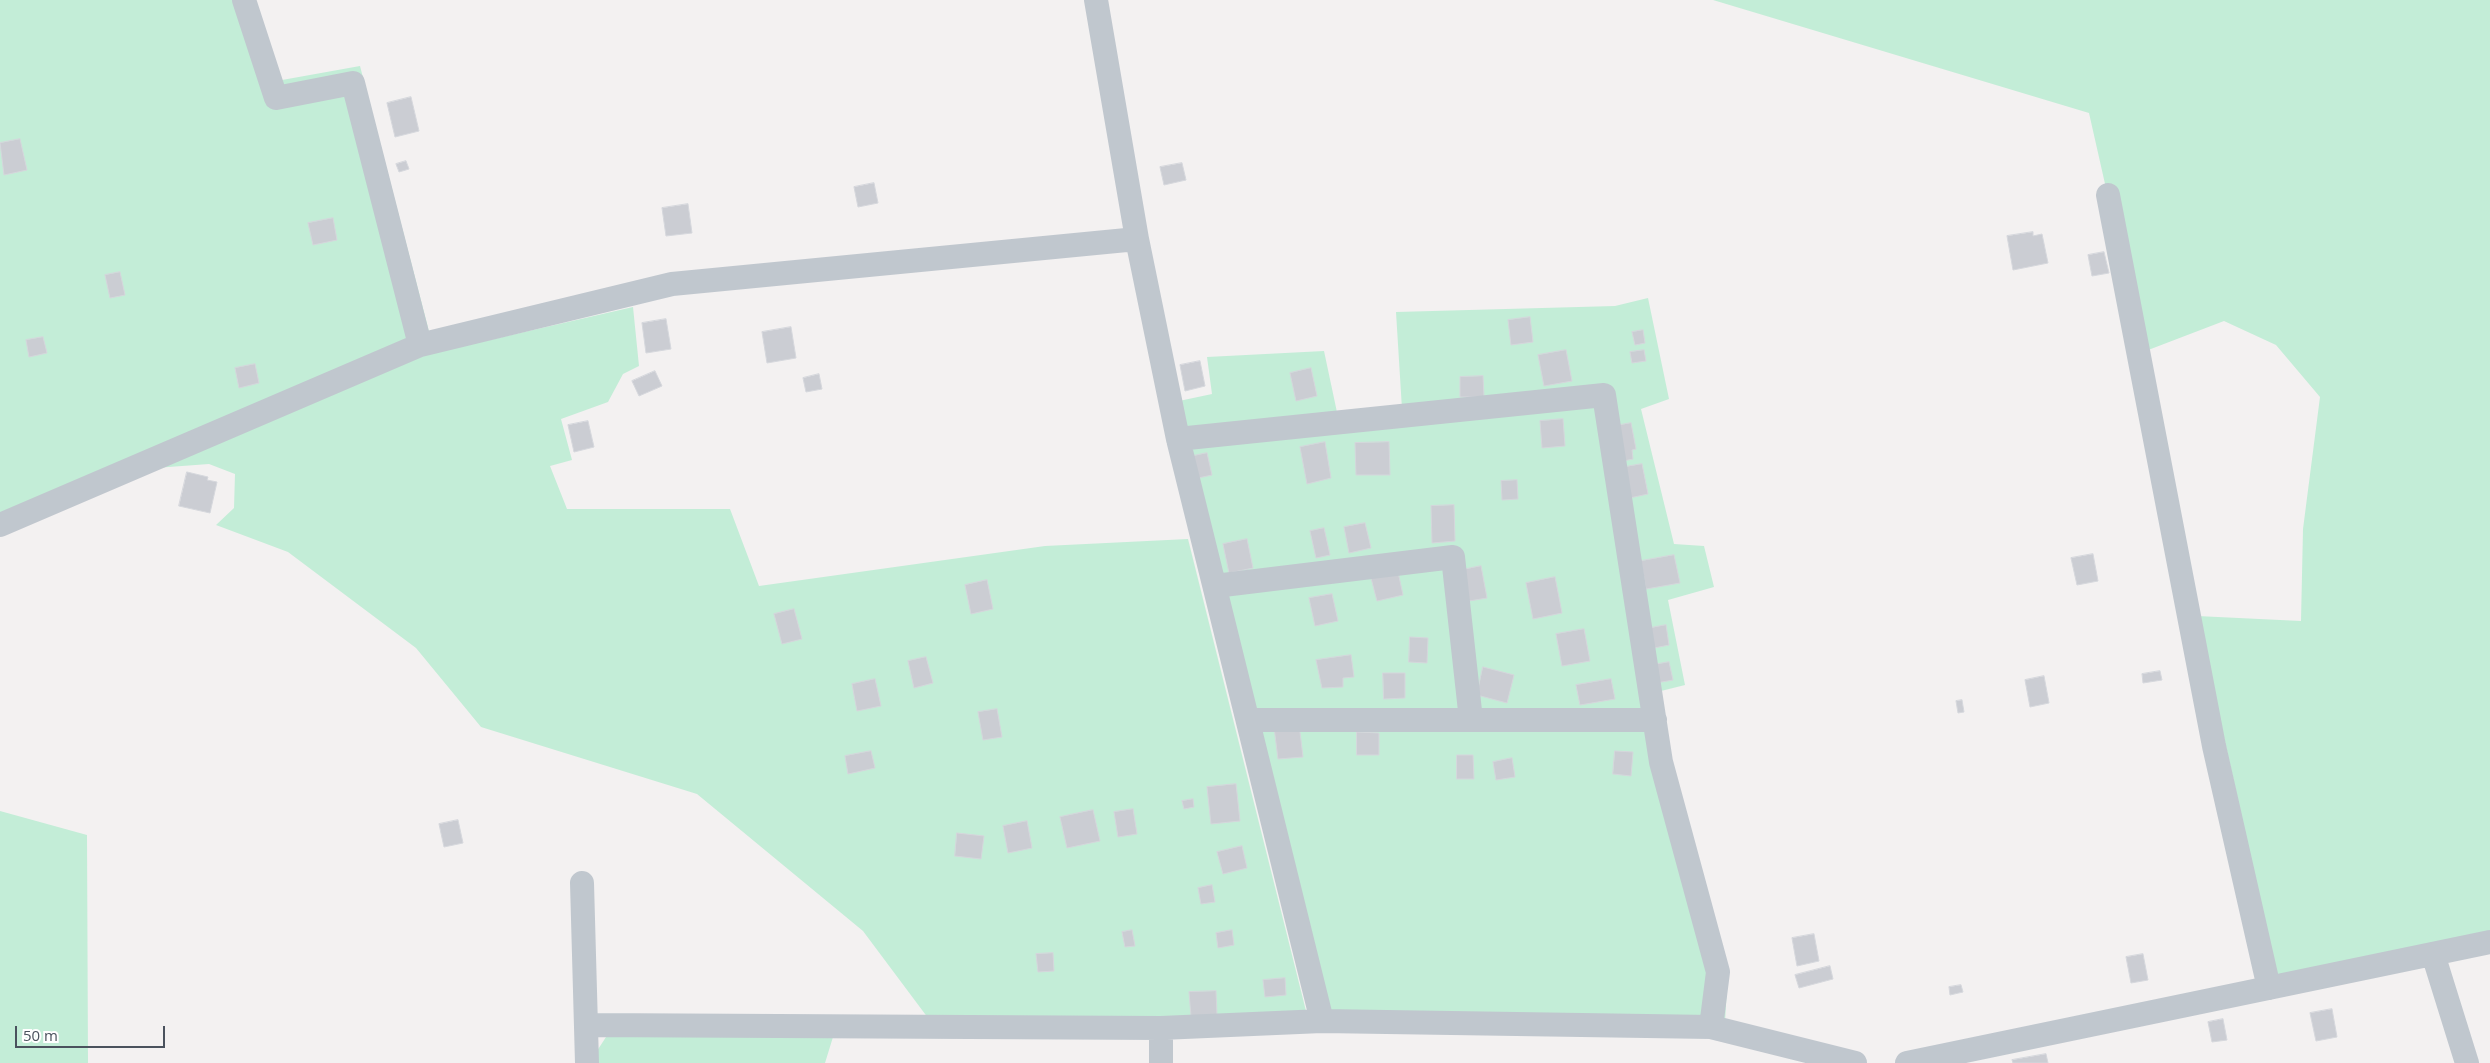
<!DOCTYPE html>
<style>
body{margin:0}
#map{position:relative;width:2490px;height:1063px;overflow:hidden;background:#f3f1f1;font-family:"Open Sans",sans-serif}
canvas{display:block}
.scale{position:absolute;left:15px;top:1026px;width:150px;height:22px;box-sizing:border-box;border:2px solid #4a525d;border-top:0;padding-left:6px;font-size:15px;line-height:18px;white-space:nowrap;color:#4a525d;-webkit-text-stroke:4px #fff;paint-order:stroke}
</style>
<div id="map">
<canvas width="2490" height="1063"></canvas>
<div class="scale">50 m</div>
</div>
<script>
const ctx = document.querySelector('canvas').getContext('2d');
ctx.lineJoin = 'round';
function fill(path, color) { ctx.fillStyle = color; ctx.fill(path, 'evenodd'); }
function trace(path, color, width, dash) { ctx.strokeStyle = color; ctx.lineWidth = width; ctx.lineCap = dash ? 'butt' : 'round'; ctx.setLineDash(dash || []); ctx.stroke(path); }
fill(new Path2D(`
 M0 0H255L282 80 360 66 430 335 0 519Z
 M1713 0H2490V934L2278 980 2197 616 2301 621 2303 529 2320 397 2276 345 2224 321 2143 352 2089 113Z
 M1648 298 1669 399 1641 409 1674 544 1704 546 1714 587 1668 600 1685 685 1657 692 1668 767 1728 971 1725 1022 1331 1012 1179 401 1212 394 1207 357 1324 351 1338 417 1402 409 1396 312 1615 306Z
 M633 307 639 366 623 374 608 402 561 419 572 460 550 466 567 509H730L759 586 1045 546 1188 539 1306 1011 1211 1020 928 1018 863 931 697 794 481 727 416 648 288 552 216 525 234 508 235 474 209 464 155 468 424 355Z
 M0 811 87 835 88 1063H0Z
 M606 1037H833L825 1063H596L595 1054Z`), '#c3edd7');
const building = new Path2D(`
 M411 97 419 131 395 137 387 103Z
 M20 139 27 170 4 175 0 143Z
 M406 161 409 169 399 172 396 164Z
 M1182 163 1186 180 1164 185 1160 167Z
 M874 183 878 203 858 207 854 187Z
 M688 204 692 233 666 236 662 208Z
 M333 218 337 240 313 245 308 223Z
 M2033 232V236L2042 234 2048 263 2013 270 2007 236Z
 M2104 252 2109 273 2092 276 2088 255Z
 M120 272 125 295 110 298 105 275Z
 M1530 317 1533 342 1511 345 1508 320Z
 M666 319 671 349 646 353 642 323Z
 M791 327 796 358 767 363 762 332Z
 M1643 330 1645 343 1635 345 1632 332Z
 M43 337 47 353 29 357 26 340Z
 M1566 350 1572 381 1544 386 1538 355Z
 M1644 350 1646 361 1632 363 1630 352Z
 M1200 361 1205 386 1185 391 1180 365Z
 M255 364 259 383 239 388 235 368Z
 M1311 368 1317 396 1296 401 1290 373Z
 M655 371 662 386 639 396 632 381Z
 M819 374 822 389 806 392 803 378Z
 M1483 376 1484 397H1460V377Z
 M1563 419 1565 446 1542 448 1540 421Z
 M588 421 594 447 574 452 568 425Z
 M1631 423 1636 449 1632 450 1633 459 1618 462 1609 427Z
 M1325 442 1331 478 1307 484 1300 447Z
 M1389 442 1390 475H1356L1355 443Z
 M1207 453 1212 475 1198 478 1193 456Z
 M1642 464 1648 494 1625 499 1619 468Z
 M187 472 208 477 207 480 217 482 210 513 179 506Z
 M1517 480 1518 499 1502 500 1501 481Z
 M1454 505 1455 541 1432 543 1431 506Z
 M1365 523 1371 548 1349 553 1344 527Z
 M1324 528 1330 555 1316 558 1310 531Z
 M1247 539 1253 568 1229 573 1223 544Z
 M2093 554 2098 581 2077 585 2071 558Z
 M1674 555 1680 583 1646 589 1641 561Z
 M1481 566 1487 598 1463 602 1457 571Z
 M1398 572 1403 595 1377 601 1371 578Z
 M1555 577 1562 613 1533 619 1526 583Z
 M987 580 993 609 971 614 965 585Z
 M1332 594 1338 621 1315 626 1309 598Z
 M794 609 802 639 782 644 774 614Z
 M1666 625 1669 645 1649 649 1645 629Z
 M1584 629 1590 661 1562 666 1556 634Z
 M1410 637 1428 638 1427 663 1409 662Z
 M1351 655 1354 677 1343 678V687L1322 688 1316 660Z
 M926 657 933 683 914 688 908 661Z
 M1669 662 1673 680 1656 683 1653 665Z
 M1483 667 1514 675 1507 703 1477 695Z
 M2160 671 2162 680 2143 683 2142 674Z
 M1383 673H1405V698L1384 699Z
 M2044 676 2049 703 2030 707 2025 680Z
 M875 679 881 706 857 711 852 684Z
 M1611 679 1615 699 1580 705 1576 685Z
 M1962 700 1964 712 1958 713 1956 701Z
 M997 709 1002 737 983 740 978 712Z
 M1299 724 1303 757 1278 759 1274 727Z
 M1357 732 1379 733V755H1357Z
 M871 751 875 768 848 774 845 756Z
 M1615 751 1633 752 1631 776 1613 774Z
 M1457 755H1473L1474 779H1457Z
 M1512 758 1515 777 1496 780 1493 762Z
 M1236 784 1240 821 1211 824 1207 787Z
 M1193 799 1194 807 1184 809 1182 801Z
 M1133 809 1137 834 1118 837 1114 812Z
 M1093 810 1100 841 1067 848 1060 817Z
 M458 820 463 843 444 847 439 824Z
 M1027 821 1032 848 1008 853 1003 826Z
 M957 833 984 836 981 859 955 856Z
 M1242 846 1247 868 1223 874 1217 852Z
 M1212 885 1215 902 1201 904 1198 888Z
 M1132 930 1135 946 1125 947 1122 932Z
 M1232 930 1234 945 1218 948 1216 933Z
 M1814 934 1819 961 1797 966 1792 938Z
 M1053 953 1054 971 1038 972 1036 954Z
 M2143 954 2148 980 2131 983 2126 957Z
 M1830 966 1833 979 1799 988 1795 975Z
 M1285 978 1286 995 1265 997 1263 980Z
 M1961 985 1963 992 1950 995 1949 987Z
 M1216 991 1217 1015 1191 1016 1189 992Z
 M2332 1009 2337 1037 2316 1041 2310 1013Z
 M2223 1019 2227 1040 2212 1042 2208 1022Z
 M2046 1054 2048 1063H2013L2012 1060Z`);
fill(building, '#cbcdd3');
trace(building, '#d5d7dc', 1);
trace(new Path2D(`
 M244 0 276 98 353 83 420 345
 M1096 0 1137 239
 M2108 195 2214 746 2269 988
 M1178 439 1604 395 1661 762 1718 972 1711 1027
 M0 525 420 345 672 284 1137 239 1178 439 1322 1021
 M1215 586 1453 557 1471 720
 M1248 720H1655
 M582 883 587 1063
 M2433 954 2467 1063
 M586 1025 1161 1028 1322 1021 1711 1027 1855 1063
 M1161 1063V1028
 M1907 1063 2490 942`), '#c0c7ce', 24);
</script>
